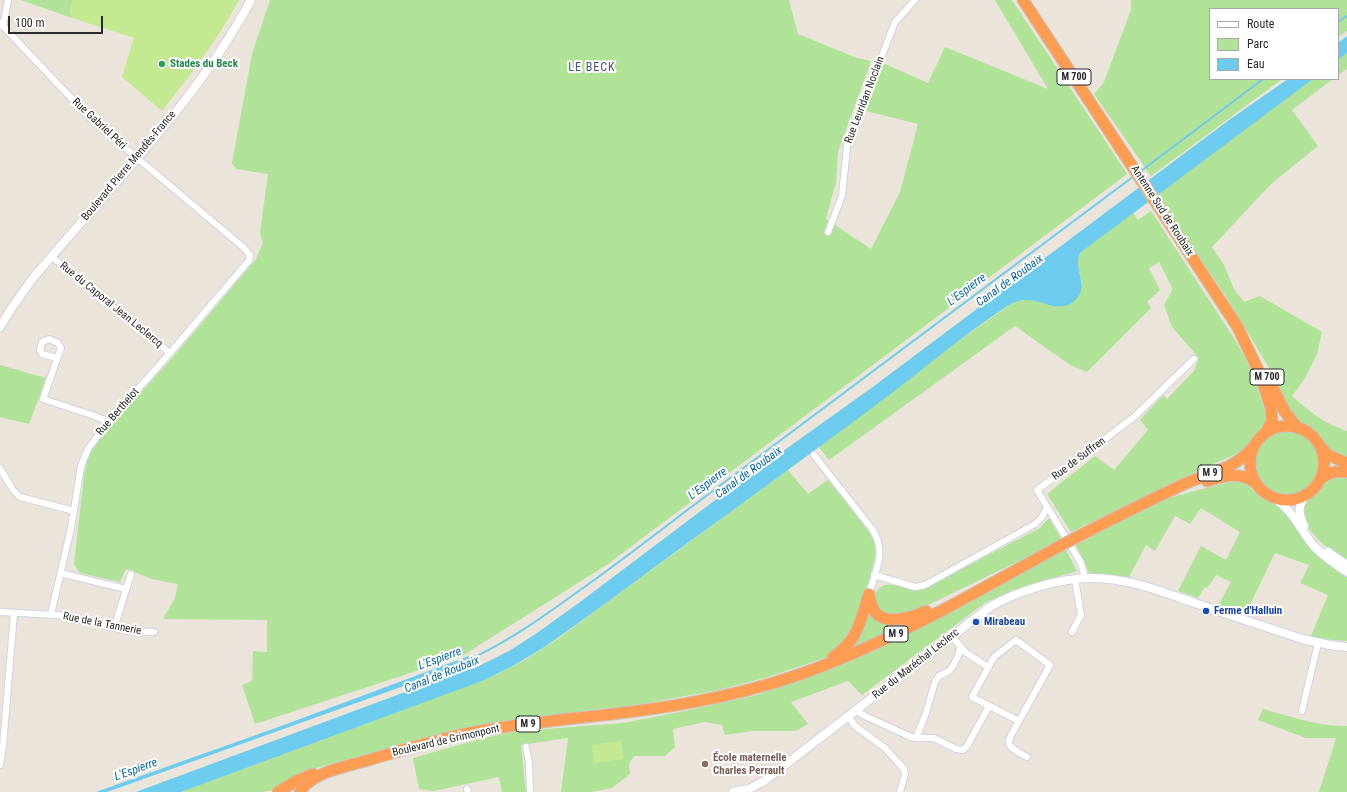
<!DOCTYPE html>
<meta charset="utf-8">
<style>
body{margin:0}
#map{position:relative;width:1347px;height:792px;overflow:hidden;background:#ebe4da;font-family:"Roboto Condensed",sans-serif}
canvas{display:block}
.legend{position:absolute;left:1209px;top:8px;width:130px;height:72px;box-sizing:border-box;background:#fff;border:1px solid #a9a9a9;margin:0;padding:5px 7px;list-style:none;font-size:12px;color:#292929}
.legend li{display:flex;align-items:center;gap:8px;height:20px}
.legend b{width:20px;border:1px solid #a9a9a9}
.scale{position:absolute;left:8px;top:16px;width:95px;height:18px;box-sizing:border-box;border:2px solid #292929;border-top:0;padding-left:5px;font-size:12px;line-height:14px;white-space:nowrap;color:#292929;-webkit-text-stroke:3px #fff;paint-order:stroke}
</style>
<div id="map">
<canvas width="1347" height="792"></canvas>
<ul class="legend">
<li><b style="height:5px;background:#fff"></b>Route</li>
<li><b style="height:11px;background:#b0e297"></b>Parc</li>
<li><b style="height:11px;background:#6dcbed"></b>Eau</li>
</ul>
<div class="scale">100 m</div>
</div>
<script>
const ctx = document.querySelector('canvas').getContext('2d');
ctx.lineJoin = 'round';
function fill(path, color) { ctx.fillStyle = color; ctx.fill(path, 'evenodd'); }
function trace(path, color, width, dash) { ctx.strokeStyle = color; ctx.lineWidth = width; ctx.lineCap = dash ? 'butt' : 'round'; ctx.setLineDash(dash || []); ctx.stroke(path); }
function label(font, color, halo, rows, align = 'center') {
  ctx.font = font + ' "Roboto Condensed",sans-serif'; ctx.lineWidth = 4; ctx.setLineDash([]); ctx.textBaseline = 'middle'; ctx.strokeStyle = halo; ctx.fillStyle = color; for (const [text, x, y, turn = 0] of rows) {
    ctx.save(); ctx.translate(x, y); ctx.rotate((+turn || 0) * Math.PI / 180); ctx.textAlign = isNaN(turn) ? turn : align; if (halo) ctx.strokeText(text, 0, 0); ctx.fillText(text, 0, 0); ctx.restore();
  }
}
fill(new Path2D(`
 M21 0H73L70 12 72 18Z
 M270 0H789L798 34 857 58 871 61 838 152 836 182 826 219 871 249 900 192 918 124 866 111 883 63 928 83 945 47 1048 89 995 0H1012L1127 174 608 564 462 656 255 724 242 685 252 681 253 651 267 652V620L163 619 175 598 178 584 152 579 126 569 120 582 80 573 74 564 84 476 88 457 95 443 173 357 256 259 263 243 260 233 268 174 236 169 232 163 252 54Z
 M1131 0H1347V31L1338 37V9H1210V79H1282L1151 176 1094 94 1104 82 1131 10Z
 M1347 53V69L1338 75V60Z
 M1313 79H1333L1292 110 1318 146 1271 184 1212 247 1224 265 1234 289 1244 302 1260 296 1322 332 1317 354 1305 378 1292 396C1310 412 1323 423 1347 431V458L1325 448 1322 442 1316 434 1302 425 1292 412 1271 371 1227 298 1157 195Z
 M1151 211 1237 343 1253 374 1265 412 1266 422 1263 426 1245 448 1234 455 1202 469 1071 532 1047 494 1095 456 1114 470 1148 430 1140 420 1163 395 1167 399 1194 371 1199 358 1172 327 1164 305 1173 289 1159 262 1149 268 1160 290 1147 302 1151 308 1087 372 1070 365 1015 326 829 460 819 447 964 337 1011 304C1029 295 1040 302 1059 307L1082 283C1080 273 1075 263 1080 253L1133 213 1138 220Z
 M0 365 46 378 29 424 0 417Z
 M1253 463a33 33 0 1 1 66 0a33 33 0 1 1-66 0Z
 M788 470 808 494 828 480 867 529 874 541 876 554 861 608 854 631 833 655 768 677 718 690 625 707 497 722 447 732 313 769 277 790 261 792H181L473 684C504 673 533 656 560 637Z
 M1336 477H1347V561C1332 553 1294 524 1303 504 1306 498 1313 496 1317 492 1324 485 1326 481 1336 477Z
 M1237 480 1246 484 1255 492 1269 501 1284 508 1294 522 1347 575V641L1310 638 1328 595 1300 583 1309 565 1275 553 1245 615 1218 606 1231 582 1216 575 1208 587 1204 588 1198 598 1178 591 1201 546 1226 560 1240 532 1201 508 1190 524 1175 516 1155 551 1146 545 1128 579 1089 573 1076 545 1129 517 1168 498Z
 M1049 518 1062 540 922 608C911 612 890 621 880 610 877 607 875 603 873 599 881 572 905 592 925 588L1040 528Z
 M1066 550 1077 571 1011 591 986 602 862 695 848 681 791 702 808 724 796 731H752L725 735 722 725 705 722 673 729 675 747 665 756H634L629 764 630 774 612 788 591 792H561L568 738 521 745 526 792H502L499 777 434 791 419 789 413 758 484 738 518 731 624 723 699 708 757 695 848 663 972 601Z
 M866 610 907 623 854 648 852 647Z
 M1263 709C1289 716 1320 727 1347 726V792H1319L1336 738H1306L1258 720Z`), '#b0e297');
fill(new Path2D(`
 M73 0H239C218 40 190 75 162 111L122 77 134 38 72 18 70 12Z
 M621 741 624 759 594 763 592 745Z`), '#c4e992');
fill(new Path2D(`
 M1347 36V53L1338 60V43Z
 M1288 79H1313L1080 253C1072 270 1092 287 1073 302 1054 317 1034 289 1009 305 961 336 918 374 872 408 806 457 740 505 674 553 630 585 588 617 543 648L511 667 482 681 181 792H136L459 672 475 668 509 651 537 633 580 602 730 489 870 389 1229 120Z
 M469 656 471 662 107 792H96L284 725Z`), '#6dcbed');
trace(new Path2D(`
 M1338 22 1347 16
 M1141 171 1263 79
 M468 660C504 644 537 621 569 598 609 570 647 541 686 511L1134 176`), '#6dcbed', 2);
const street = new Path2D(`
 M0 23 92 120 243 247 250 255 249 261 245 265 170 353 105 426 88 449 81 466 71 528 51 614
 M3 27 8 0
 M828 232 842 196 847 146 895 22 915 0
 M52 257 170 353
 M57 358 42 354 40 350 42 342 49 339 58 343 61 348 43 399 95 416 108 422
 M814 455 872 529C887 551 876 570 869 594
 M0 468 13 490 20 497 74 511
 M60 573 126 589
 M874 575 915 587 925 585 1035 524 1042 517 1047 507
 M1085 578 1081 563 1037 490 1134 417 1194 359
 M0 612 58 615 129 631 154 632
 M114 628 131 574
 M1072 632 1081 615 1075 579
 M952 636 965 652 988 667
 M1016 640 1050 665 1019 721 972 697 994 657Z
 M856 710 865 716 911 737 916 738 925 716 935 682 939 676 949 671 953 666 959 654 960 646
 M1302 711 1318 643
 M848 716 855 726 885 748 904 769 905 774 900 792
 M1019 721C1006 745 1002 743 1027 757
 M916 738H934L956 749 963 750 967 746 989 706
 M526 747 529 762 530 792
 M0 765 3 746 14 613
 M467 789 468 792`);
const secondary = new Path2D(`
 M0 327 11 309 30 282C106 190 194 106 251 0
 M1274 498C1292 509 1300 529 1313 545 1323 556 1335 564 1347 572
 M1304 526C1298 513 1297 505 1307 494
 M1328 552 1347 565
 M733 792 749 789 764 781 990 607C1017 591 1060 578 1092 578 1127 578 1160 591 1192 602 1229 615 1266 627 1302 639L1330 645 1347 647`);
const highway = new Path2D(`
 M1023 0 1237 326 1260 374 1271 408 1272 421 1266 432
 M1267 376 1285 412 1298 428
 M1250 463a37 37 0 1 1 74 0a37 37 0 1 1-74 0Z
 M1321 447 1328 455 1347 463
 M1207 481C1223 476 1239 471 1254 482
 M1319 481C1327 472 1335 471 1347 472
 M1079 536C1112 519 1146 502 1180 486 1203 475 1236 469 1252 448
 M869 594C870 600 871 606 875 612 886 626 913 617 926 611
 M833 657C858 641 860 621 869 594
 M278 792 296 781 313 774
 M300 792C312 771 350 766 372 759 406 749 439 739 474 732 505 726 536 723 567 719 647 711 724 701 801 674 892 642 975 592 1060 546`);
trace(street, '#d0d3e2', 8);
trace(secondary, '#d0d3e2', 10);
trace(highway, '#c7c7c7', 13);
trace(street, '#fff', 6);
trace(secondary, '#fff', 8);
trace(highway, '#fd9d54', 11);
const highwayBridge = new Path2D(`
 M1060 546 1079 536`);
trace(highwayBridge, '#c7c7c7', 13, []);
trace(highwayBridge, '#fd9d54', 11);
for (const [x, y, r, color] of [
 [162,64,4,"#2e9e5b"],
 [1206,611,4,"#1a4fb4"],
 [976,622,4,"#1a4fb4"],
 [705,764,4,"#8d6e63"]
]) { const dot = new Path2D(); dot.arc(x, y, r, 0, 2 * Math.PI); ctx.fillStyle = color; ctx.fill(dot); trace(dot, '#fff', 1.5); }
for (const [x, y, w] of [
 [1074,77,34],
 [1267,377,34],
 [1210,473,24],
 [896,634,24],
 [528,724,24]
]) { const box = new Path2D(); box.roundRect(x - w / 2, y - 8, w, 16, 3); ctx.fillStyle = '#fff'; ctx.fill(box); trace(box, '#292929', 1); }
label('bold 10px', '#292929', null, [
 ["M 700",1074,77],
 ["M 700",1267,377],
 ["M 9",1210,473],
 ["M 9",896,634],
 ["M 9",528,724]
]);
label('bold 11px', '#27864d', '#fff', [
 ["Stades du Beck",170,64]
], 'left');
label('11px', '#292929', '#fff', [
 ["Rue Leuridan Noclain",865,100,-69],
 ["Rue Gabriel Péri",99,124,43],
 ["Boulevard Pierre Mendès-France",129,166,-50],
 ["Antenne Sud de Roubaix",1162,211,57],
 ["Rue du Caporal Jean Leclercq",111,305,39],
 ["Rue Berthelot",118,412,-49],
 ["Rue de Suffren",1079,459,-37],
 ["Rue de la Tannerie",102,624,11],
 ["Rue du Maréchal Leclerc",916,664,-38],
 ["Boulevard de Grimonpont",446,741,-13]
]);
label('bold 11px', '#164399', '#fff', [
 ["Ferme d'Halluin",1214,611],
 ["Mirabeau",984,622]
], 'left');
label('bold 11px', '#785e54', '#fff', [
 ["École maternelle",713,758],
 ["Charles Perrault",713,771]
], 'left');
ctx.letterSpacing = '1px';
label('12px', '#4a5279', '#fff', [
 ["LE BECK",592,68]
]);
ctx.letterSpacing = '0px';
label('italic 12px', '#0e6898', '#fff', [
 ["Canal de Roubaix",1010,281,-36],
 ["L'Espierre",967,290,-37],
 ["Canal de Roubaix",749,473,-36],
 ["L'Espierre",708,484,-37],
 ["L'Espierre",440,659,-20],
 ["Canal de Roubaix",442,675,-22],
 ["L'Espierre",136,770,-20]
]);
</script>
